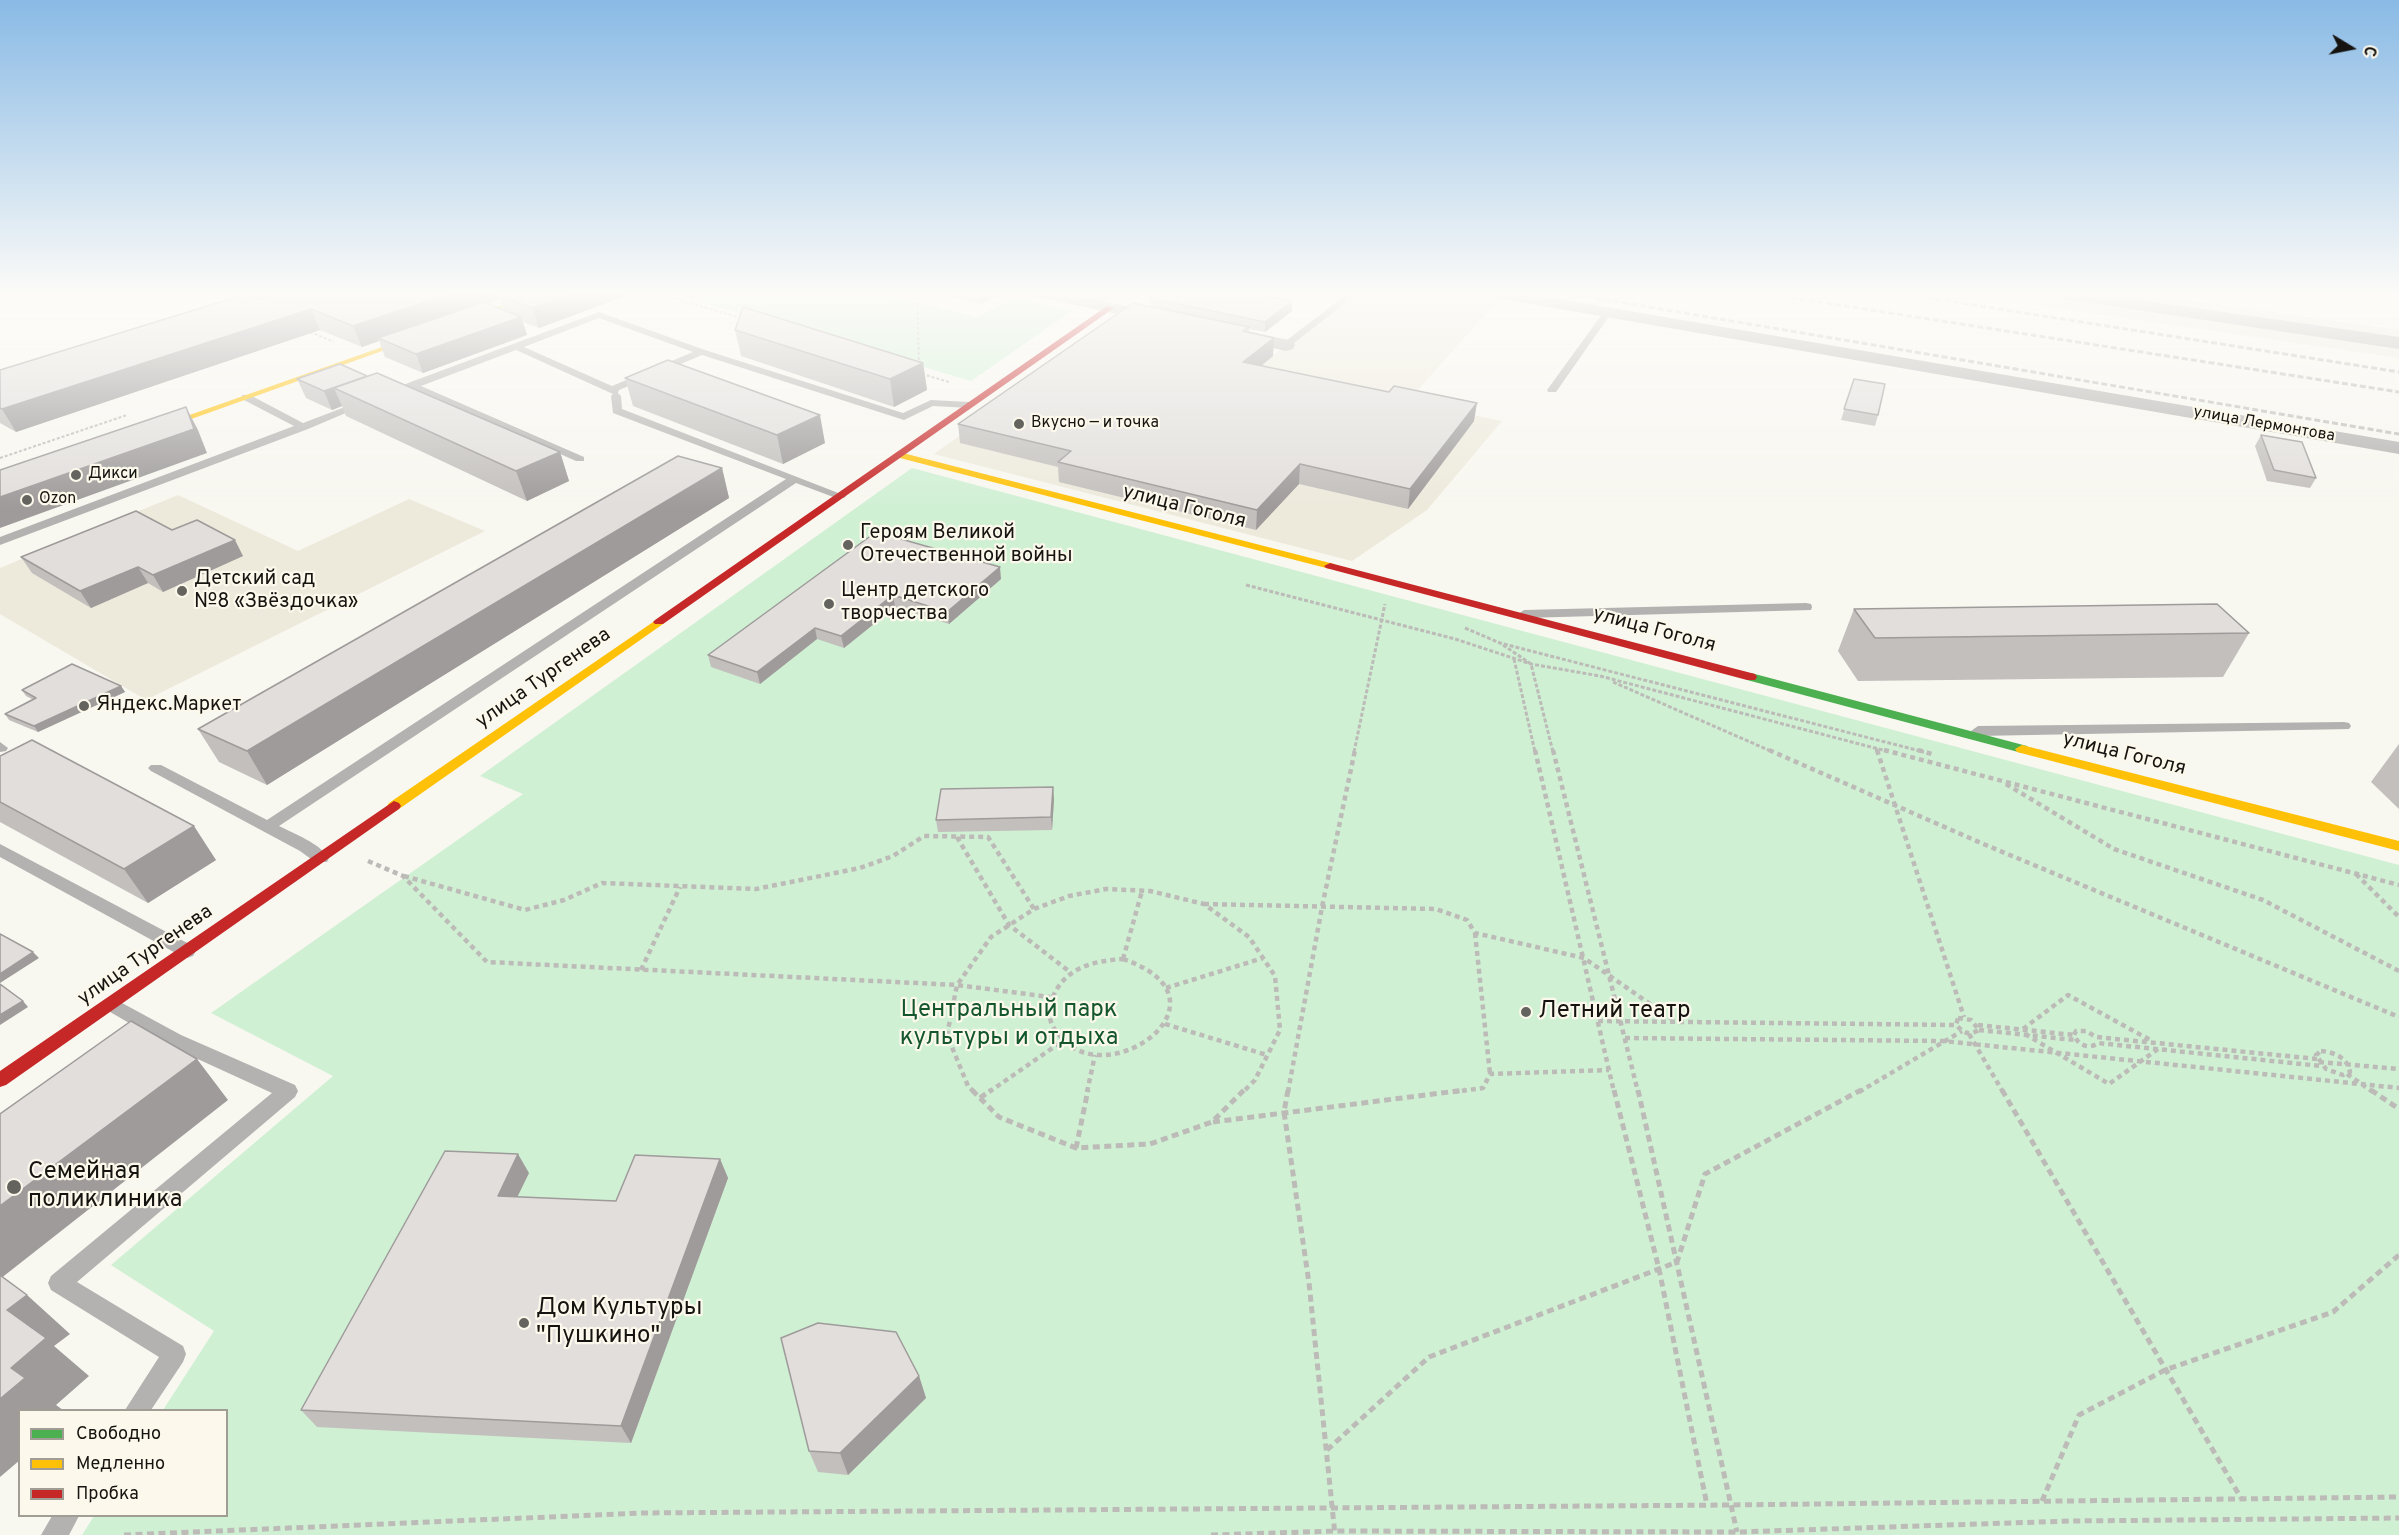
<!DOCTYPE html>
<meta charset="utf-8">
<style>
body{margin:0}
#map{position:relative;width:2399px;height:1535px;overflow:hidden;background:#f8f7f0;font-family:Overpass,sans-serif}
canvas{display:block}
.legend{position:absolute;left:18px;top:1409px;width:210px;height:108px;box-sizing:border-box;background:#fcf9ec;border:2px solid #a09d94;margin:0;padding:8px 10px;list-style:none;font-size:18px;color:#161410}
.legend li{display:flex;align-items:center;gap:12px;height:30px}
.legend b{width:30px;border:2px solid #a09d94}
.north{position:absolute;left:2321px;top:18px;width:60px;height:60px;-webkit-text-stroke:4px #fcf9ec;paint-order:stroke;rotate:100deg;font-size:16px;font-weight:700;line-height:24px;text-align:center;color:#161410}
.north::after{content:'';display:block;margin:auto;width:21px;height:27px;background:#161410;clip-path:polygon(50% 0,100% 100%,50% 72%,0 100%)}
</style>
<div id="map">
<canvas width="2399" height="1535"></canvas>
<ul class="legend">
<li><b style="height:8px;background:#4caf50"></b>Свободно</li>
<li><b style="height:8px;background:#ffc107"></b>Медленно</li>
<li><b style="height:8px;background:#c62828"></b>Пробка</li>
</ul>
<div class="north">С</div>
</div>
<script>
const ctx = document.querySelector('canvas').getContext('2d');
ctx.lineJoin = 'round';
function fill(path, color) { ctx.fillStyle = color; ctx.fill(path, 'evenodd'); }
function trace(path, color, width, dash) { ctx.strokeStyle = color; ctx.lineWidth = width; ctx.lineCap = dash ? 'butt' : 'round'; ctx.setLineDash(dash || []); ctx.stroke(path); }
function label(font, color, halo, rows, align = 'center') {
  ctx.font = font + ' Overpass,sans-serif'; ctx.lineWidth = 4.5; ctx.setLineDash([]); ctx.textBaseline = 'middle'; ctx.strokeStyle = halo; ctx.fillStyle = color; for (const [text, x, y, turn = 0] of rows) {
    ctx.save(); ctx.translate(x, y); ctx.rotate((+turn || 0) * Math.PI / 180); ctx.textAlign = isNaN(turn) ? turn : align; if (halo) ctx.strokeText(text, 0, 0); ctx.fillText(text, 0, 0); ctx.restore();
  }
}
fill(new Path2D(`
 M1347 292H1455L1499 299 1408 401 1502 421 1427 510 1352 561 934 454 1119 322 1273 356Z
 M1945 292H2130L2399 330V358Z
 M178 495 298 551 409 499 485 531 146 700 0 614V568Z`), '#edeadc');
fill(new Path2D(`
 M689 292H895L889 295 977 317 1016 297 1072 311 971 381 680 296Z
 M912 468 2399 865V1535H82L94 1516H226V1410H163L214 1331 111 1265 333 1076 211 1013 523 794 480 776Z`), '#d0f0d4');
trace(new Path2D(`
 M652 292 744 319
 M310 332 334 342
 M919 365 917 295 923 292
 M922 374 949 382
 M0 458 127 415`), '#bcbbb7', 2, [3, 2]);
trace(new Path2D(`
 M1246 585 1455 639 1531 664 1600 676 1890 752
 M1465 628 1500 643 1924 752
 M1503 645 1531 664 1553 752
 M1514 659 1535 752
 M1613 682 1773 752
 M1876 748 1877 752
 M1354 752 1385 604`), '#bcbbb7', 3, [4, 2]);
trace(new Path2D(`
 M1535 750 1614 1092
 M1553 750 1638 1092
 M1769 750 1981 843 2399 1017
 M1877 750 1964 1017
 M1884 750 2399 885
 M1918 750 1932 754
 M2006 784 2114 849 2263 900 2399 971
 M957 837 1009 925 1070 972
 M368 861 403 876 487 962 957 985 1050 997
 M2356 874 2399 917
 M404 876 525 910 564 900 602 883 756 889 860 868 893 856 924 836 988 837 1034 909
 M1204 904 1436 909 1467 920 1475 933 1584 958 1676 1022
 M1475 933 1490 1074
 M1123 959C1240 999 1108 1096 1060 1036 1050 1025 1046 1013 1052 999 1064 968 1092 961 1123 959Z
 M1123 959 1142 891
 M641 970 680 887
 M1166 988 1263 958
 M1958 1018 1971 1020 1979 1030C1968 1036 1964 1033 1956 1025Z
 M1598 1021 1956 1025
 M1165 1024 1267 1055
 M1978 1025 2074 1035
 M2023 1029 2068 995 2152 1041
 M1979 1030 2075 1040
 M1969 1034 2003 1092
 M2025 1034 2109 1084 2158 1049
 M1625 1038 1943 1041 2399 1088
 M2321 1051C2334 1052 2348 1058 2350 1072L2343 1075 2326 1069 2316 1055Z
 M2317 1059 2096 1037 2086 1031H2076L2074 1035C2078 1045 2089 1050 2098 1043L2321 1066
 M2319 1062 2399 1069
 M2347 1074 2373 1092
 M974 1092 968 1086 947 1035 957 985 991 937 1034 909 1069 896 1106 889 1150 891 1204 904 1249 937 1275 976 1280 1030 1255 1080 1243 1092
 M989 1092 1064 1040
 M1087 1092 1095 1055
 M1288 1092 1322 907 1355 750
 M1453 1092 1483 1088 1490 1074 1609 1070
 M1859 1092 1962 1031`), '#bcbbb7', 4.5, [5, 4]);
trace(new Path2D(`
 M972 1090 999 1117 1076 1148 1150 1144 1212 1122 1244 1090
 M1288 1090 1284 1112 1309 1283 1335 1535
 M1614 1090 1659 1269 1707 1505
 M1638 1090 1737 1532
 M2002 1090 2241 1498
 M2371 1090 2399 1109
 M980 1098 991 1090
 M1213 1122 1465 1090
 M1076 1148 1088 1090
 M1327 1450 1429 1357 1677 1262 1705 1174 1861 1090
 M2042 1501 2079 1415 2165 1370 2333 1312 2399 1255
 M124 1535 642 1513 1730 1505 2399 1497
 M1211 1535 1334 1531 1737 1532 2071 1521 2399 1518`), '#bcbbb7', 5, [7, 4.5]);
fill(new Path2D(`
 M1105 292H1114L1097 307H1091V303Z
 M1350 292H1359L1289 347H1283V343Z
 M1605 310 1612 312 1556 392H1548L1547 390Z
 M599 312 705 350 903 413 931 400 970 402 975 405 970 408 933 406 904 420 702 355 619 390 618 393 621 396 622 409 846 496 844 498H836L796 483 279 826C295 834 319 843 329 858L327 862H315L300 851 151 771 148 768 151 765H161L267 820 786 479 613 413 611 396 613 394 516 350 421 386 584 457V461H576L413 389 390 397 385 394 408 383ZM599 318 693 352 612 386 524 347Z
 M242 395H250L303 423 358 402 367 404 308 429 0 545V537L294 426 242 399Z
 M1806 603 1811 604 1812 607 1811 610 1524 618 1518 614 1524 610Z
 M2344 722 2349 723 2351 726 2349 729 1978 736 1971 731 1978 726Z
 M0 742 8 748 6 751 0 752Z
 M0 844 193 946 196 951 193 956 187 958 181 956 0 857Z
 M111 997 181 1035 295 1085 298 1091 295 1097 77 1282 183 1346 186 1354 183 1362 151 1410H125L159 1357 51 1290 48 1283 51 1276 272 1093 167 1045 105 1009 102 1004 105 999Z
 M52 1516H79L69 1535H41Z`), '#b3b2b0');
fill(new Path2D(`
 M1030 292H1061L1163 314 1169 315 1172 319 1169 323 1163 324 1038 297 1032 296Z
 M1482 292H1518L2399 442V454L1490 297 1484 296Z
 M2042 292H2083L2399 337V349L2050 297 2044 296Z
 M1233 328 1293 341 1295 345 1293 349 1286 351 1226 338 1224 334 1226 330Z`), '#b3b2b0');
fill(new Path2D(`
 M1751 673 2027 746 2029 749 2022 753 1747 680 1745 677 1747 674Z`), '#4caf50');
fill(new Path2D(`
 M538 292H548L152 433 144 431Z
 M899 452 1334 564 1336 566 1330 569 896 457V453Z
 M659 618 665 622 663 624 399 809H389L387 806 389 803Z
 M2022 745 2399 841V851L2017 752 2015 749Z`), '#ffc107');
fill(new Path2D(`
 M1107 306 1114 308 663 624H655L653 622 655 620Z
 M1330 563 1755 674 1757 677 1755 680H1747L1326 568 1324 566Z
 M394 801 399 803 401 806 399 809 6 1085 0 1087V1071Z`), '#c62828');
trace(new Path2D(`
 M1560 292 2399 434
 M1755 292 2399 392
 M1891 292 2399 372`), '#bcbbb6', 3, [6, 3]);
fill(new Path2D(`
 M280 292H624L625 296 539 328 523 322 527 335 423 373 385 357 379 341 362 347 320 330 16 432 0 423V370ZM500 299 504 310 488 303Z
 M928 292H1004L981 304Z
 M1150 298 1292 311 1265 332 1249 329V333L1273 356 1261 366 1474 421 1408 509 1299 484 1256 530 1059 482 1058 467 960 443 958 424 1150 307Z
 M735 330 923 363 927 390 894 407 741 356Z
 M367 376 560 452 569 481 527 501 346 416 342 406 332 410 306 398 297 379Z
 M625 378 825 443 783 464 633 406Z
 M1854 379 1878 415 1875 426 1841 420Z
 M2261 435 2316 478 2310 488 2267 481 2255 446Z
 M722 468 729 498 267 785 219 762 198 729Z
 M172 530 243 556 163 592 148 583 91 608 32 573 21 557Z
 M876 532 1001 579 949 624 895 607 844 648 817 639 760 684 711 667 708 655Z
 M1854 609 2249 633 2223 677 1858 681 1838 651Z
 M121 686 125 692 38 732 9 720 5 714 32 699 26 696 22 690Z
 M2399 744V809L2371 782Z
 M0 756 216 860 148 903 0 822Z
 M1054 799 1052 830 938 832 936 820Z
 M720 1159 728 1178 631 1443 317 1427 301 1410 529 1173 517 1197 616 1201Z
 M919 1376 926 1398 848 1475 818 1472 809 1451Z`), '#c2bfbd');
fill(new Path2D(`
 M455 292H504L506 297 498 294 500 299 382 340 378 338 379 341 362 347 353 326Z
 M576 292H624L625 296 539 328 532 308Z
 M995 292H1004L981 304V300Z
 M1292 301V311L1265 332V322Z
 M311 309 320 330 16 432 2 409Z
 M521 317 527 335 423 373 416 354Z
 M1274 338 1273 356 1243 381V362Z
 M923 363 927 390 894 407 890 379Z
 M367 376 334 388 342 406 332 410 324 391Z
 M1477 403 1474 421 1408 509 1410 489Z
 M186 407 198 430 207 453 0 528V497Z
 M820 415 825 443 783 464 777 435Z
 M560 452 569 481 527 501 516 471Z
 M1300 464 1299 484 1256 530 1257 510Z
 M722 468 729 498 267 785 247 751Z
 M235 540 243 556 163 592 153 575Z
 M138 567 148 583 91 608 80 591Z
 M1000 567 1001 579 949 624 947 612Z
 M893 595 895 607 844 648 841 636Z
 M815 628 817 639 760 684 757 672Z
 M121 686 125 692 38 732 34 726Z
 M1053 787 1054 799 1052 830 1051 817Z
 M194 826 216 860 148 903 124 869Z
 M33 952 39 958 0 983V974Z
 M23 1001 28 1007 0 1025V1015Z
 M197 1059 228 1100 0 1279V1206Z
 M518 1154 529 1173 509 1214 498 1196Z
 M720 1159 728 1178 631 1443 621 1426Z
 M27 1295 70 1334 54 1346 89 1376 56 1405 63 1410H20V1460L0 1477V1399L11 1368 7 1310Z
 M919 1376 926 1398 848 1475 840 1453Z`), '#9e9b9a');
const building = new Path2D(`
 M280 292H455L353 326 311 309 2 409 0 408V370L246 294 257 299Z
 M506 292H576L532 308 498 294Z
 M946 292H995L981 300Z
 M1159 292H1245L1292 301 1265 322 1150 298Z
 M484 302 521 317 416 354 378 338Z
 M1133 303 1249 327 1243 331 1274 338 1243 362 1389 392 1394 386 1477 403 1410 489 1300 464 1257 510 1058 462 1071 451 958 424Z
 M743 307 923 363 890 379 735 330Z
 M668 360 820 415 777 435 625 378Z
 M340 364 367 376 324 391 297 379Z
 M377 373 560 452 516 471 334 388Z
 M1854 379 1885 384 1878 415 1844 409Z
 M186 407 194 429 0 497V470Z
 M2261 435 2302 442 2316 478 2274 470Z
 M678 456 722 468 247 751 198 729Z
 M136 511 172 530 197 520 235 540 153 575 138 567 80 591 21 557Z
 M876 532 1000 567 947 612 893 595 841 636 815 628 757 672 708 655Z
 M2217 604 2249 633 1875 638 1854 609Z
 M72 664 121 686 34 726 5 714 36 698 22 690Z
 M32 740 194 826 124 869 0 802V756Z
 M1053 787 1051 817 936 820 941 789Z
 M0 934 33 952 0 974Z
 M0 984 23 1001 0 1015Z
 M131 1021 197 1059 0 1206V1114Z
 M445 1151 518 1154 498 1196 616 1201 635 1155 720 1159 621 1426 301 1410Z
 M0 1275 27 1295 7 1310 46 1338 11 1368 25 1378 0 1399Z
 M818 1323 896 1332 919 1376 840 1453 809 1451 781 1338Z`);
fill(building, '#e1dedc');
trace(building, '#9e9b9a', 1.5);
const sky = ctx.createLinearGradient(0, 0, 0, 507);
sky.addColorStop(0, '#89bae5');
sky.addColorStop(0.58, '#fcfbf8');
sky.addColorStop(1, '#fcfbf800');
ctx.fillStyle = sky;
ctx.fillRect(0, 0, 2399, 507);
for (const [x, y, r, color] of [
 [1019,424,6,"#65635e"],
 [76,475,6,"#65635e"],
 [27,500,6,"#65635e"],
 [848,545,6,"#65635e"],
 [182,591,6,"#65635e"],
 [829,604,6,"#65635e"],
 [84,706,6,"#65635e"],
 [1526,1012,6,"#65635e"],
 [14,1187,8,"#65635e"],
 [524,1323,6,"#65635e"]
]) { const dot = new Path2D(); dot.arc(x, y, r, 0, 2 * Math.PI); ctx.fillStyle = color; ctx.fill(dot); trace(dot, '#fcf9ec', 2); }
label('16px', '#161410', '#fcf9ec', [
 ["Вкусно — и точка",1031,424],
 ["Дикси",88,475],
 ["Ozon",39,500]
], 'left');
label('16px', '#161410', '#fcf9ec', [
 ["улица Лермонтова",2264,425,10]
]);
label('20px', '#161410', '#fcf9ec', [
 ["улица Гоголя",1184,508,14],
 ["улица Гоголя",1654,631,15],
 ["улица Тургенева",544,679,-35],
 ["улица Гоголя",2124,755,14],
 ["улица Тургенева",146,956,-35]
]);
label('20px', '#161410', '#fcf9ec', [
 ["Героям Великой",860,534],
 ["Отечественной войны",860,557],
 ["Детский сад",194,580],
 ["№8 «Звёздочка»",194,603],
 ["Центр детского",841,592],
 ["творчества",841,615],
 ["Яндекс.Маркет",96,706]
], 'left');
label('24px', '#14572d', '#fcf9ec', [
 ["Центральный парк",1009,1011],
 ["культуры и отдыха",1009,1039]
]);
label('24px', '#161410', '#fcf9ec', [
 ["Летний театр",1538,1012],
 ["Семейная",28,1173],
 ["поликлиника",28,1201],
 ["Дом Культуры",536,1309],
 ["\"Пушкино\"",536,1337]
], 'left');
</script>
